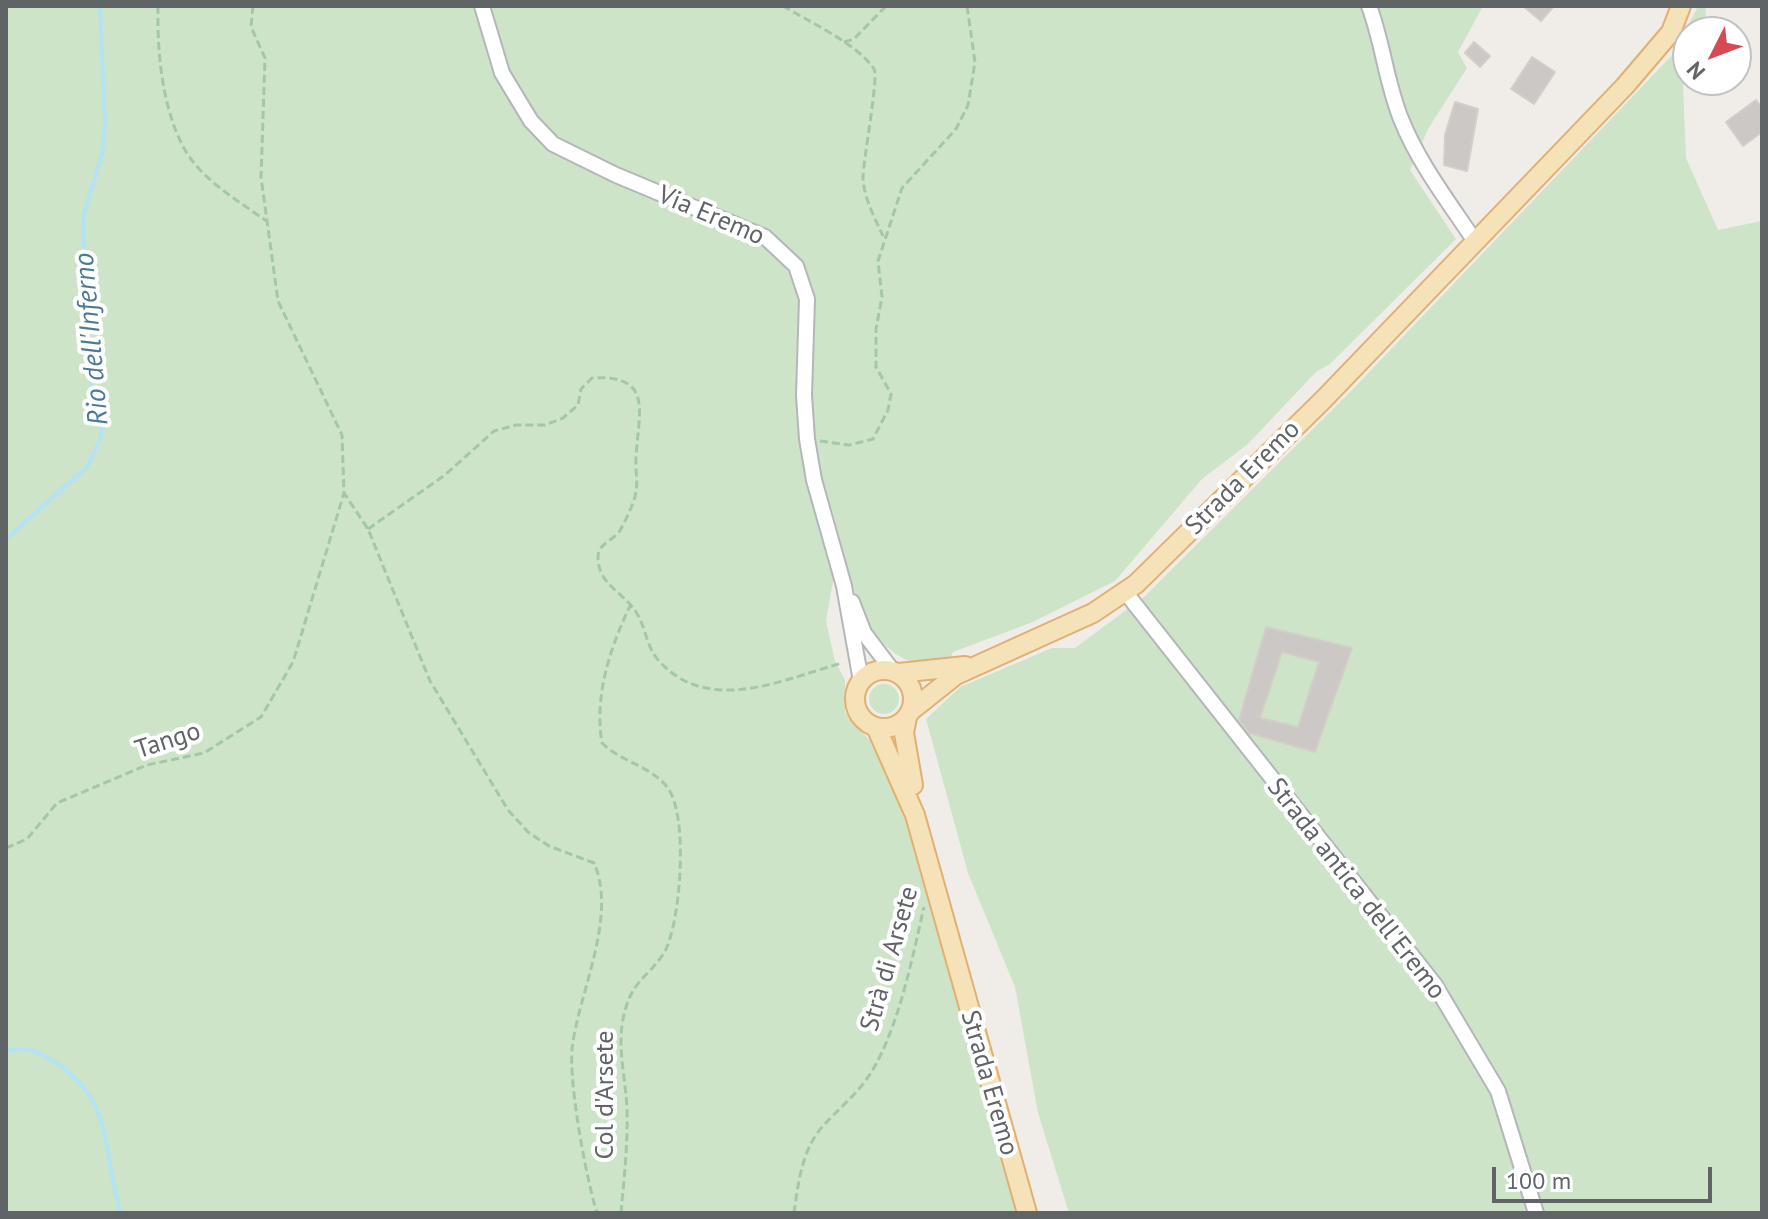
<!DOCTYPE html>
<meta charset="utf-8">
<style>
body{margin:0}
#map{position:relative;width:1768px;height:1219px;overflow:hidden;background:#f0ede9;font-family:"PT Sans",sans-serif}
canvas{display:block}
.frame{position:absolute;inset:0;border:8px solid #606467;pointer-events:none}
.north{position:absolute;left:1672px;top:16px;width:80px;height:80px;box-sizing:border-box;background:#fff;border:2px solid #bfc1c2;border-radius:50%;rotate:228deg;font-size:22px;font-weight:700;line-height:32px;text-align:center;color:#606467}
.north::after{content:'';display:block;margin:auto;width:28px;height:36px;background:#d54a54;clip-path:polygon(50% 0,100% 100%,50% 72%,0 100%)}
.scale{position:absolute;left:1492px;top:1167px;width:220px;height:36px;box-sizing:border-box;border:4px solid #606467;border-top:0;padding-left:10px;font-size:24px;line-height:28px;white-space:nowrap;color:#606467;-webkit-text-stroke:6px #fff;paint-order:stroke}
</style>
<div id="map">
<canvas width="1768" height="1219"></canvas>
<div class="frame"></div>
<div class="north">N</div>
<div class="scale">100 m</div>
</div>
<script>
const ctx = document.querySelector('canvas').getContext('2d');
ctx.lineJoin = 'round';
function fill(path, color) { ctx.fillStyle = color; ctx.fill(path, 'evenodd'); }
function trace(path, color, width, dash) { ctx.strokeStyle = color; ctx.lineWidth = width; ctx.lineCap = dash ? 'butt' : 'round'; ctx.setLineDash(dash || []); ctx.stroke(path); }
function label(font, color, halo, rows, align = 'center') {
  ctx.font = font + ' "PT Sans",sans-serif'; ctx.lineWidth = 8; ctx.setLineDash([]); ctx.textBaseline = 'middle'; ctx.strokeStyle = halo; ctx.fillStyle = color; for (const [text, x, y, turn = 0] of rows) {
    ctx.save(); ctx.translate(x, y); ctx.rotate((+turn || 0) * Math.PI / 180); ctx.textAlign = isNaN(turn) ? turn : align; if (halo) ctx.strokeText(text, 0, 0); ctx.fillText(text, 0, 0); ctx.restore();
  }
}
fill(new Path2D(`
 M6 6H1483L1458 52 1467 68 1428 129 1410 170 1456 239 1330 364 1316 372 1248 444 1202 479 1115 581 1033 622 953 652 949 661C935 662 914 665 901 657 848 626 847 544 826 493L813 500 834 575 826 621 835 661 845 680V713L883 755 900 802 1017 1213H6Z
 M1698 6H1706L1705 32H1688V78L1683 85 1686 158 1718 230 1762 221V1213H1069L1038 1113 1015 987 968 873 926 719 960 687 1052 648H1075L1145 596 1351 391 1675 52Z
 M869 699a15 15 0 1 1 30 0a15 15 0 1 1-30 0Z`), '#cde4c9');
trace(new Path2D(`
 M6 539 87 467 101 437 102 418 92 393 86 342 83 217 102 154 105 126 100 6
 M6 1052C37 1039 82 1078 95 1105 110 1138 109 1179 121 1213`), '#b4e3f5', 4);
const building = new Path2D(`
 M1523 6H1554L1541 21Z
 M1474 42 1490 56 1480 67 1465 53Z
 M1532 57 1555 72 1534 104 1511 89Z
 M1756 100 1762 108V132L1743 146 1726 122Z
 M1455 102 1478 109 1467 171 1444 165 1445 135Z
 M1266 627 1352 648 1315 752 1249 733 1239 720ZM1282 652 1319 662 1298 727 1260 718Z`);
fill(building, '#ccc8c5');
trace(building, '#d4cec8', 2);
const minor = new Path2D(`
 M482 6 502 73 531 121 553 144 616 175 765 237 796 266 807 299 804 395 807 439 814 480 844 586 861 681
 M1369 6C1383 43 1386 82 1401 119 1418 162 1448 201 1474 240
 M1126 593 1435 985 1498 1091 1536 1213
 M852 602 864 633 892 670`);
const major = new Path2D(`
 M855 699a29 29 0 1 1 58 0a29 29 0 1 1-58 0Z
 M899 673 965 666
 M912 710 956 675 1093 613 1136 584 1324 399 1625 86 1671 32 1681 6
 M907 717 904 733 913 785
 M876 727 915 815 1027 1213`);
trace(minor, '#b4b6b9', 18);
trace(major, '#e1b071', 22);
trace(new Path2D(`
 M158 6C157 52 162 109 185 150 203 181 240 202 268 222
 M253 6 251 27 265 58 261 177 278 301 342 435 344 493 368 529 430 681 508 810 528 832 549 846 594 863C618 917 578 994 572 1049 569 1085 586 1178 597 1213
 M783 6C808 21 859 45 874 69 879 77 863 161 863 178 864 199 875 218 883 236
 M844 42 854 39 886 6
 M820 441 849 445 873 439 888 410 891 394 876 367V329L882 297 878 261 902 188 956 129 968 105 975 62 967 6
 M368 529 445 475 494 431 516 425H545L563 418 578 405 581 389 592 378C655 374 638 414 636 457 635 480 641 486 630 510 627 517 623 526 619 532 611 542 597 544 598 559 599 585 624 593 636 612 646 627 646 647 659 661 709 716 784 679 842 663
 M6 848 27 839 57 803 147 765 204 753 261 717 293 662 344 493
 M621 1213C624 1179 628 1144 627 1110 626 1079 617 1049 623 1019 631 980 646 980 664 953 681 924 689 813 667 787 651 766 621 762 602 743 594 696 610 647 631 604
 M794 1213C798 1184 802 1149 823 1126 839 1108 859 1093 872 1071 899 1026 912 959 924 907`), '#a5c7a9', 3, [8, 4]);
trace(minor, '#fff', 14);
trace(major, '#f6e2b8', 18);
label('26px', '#606467', '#fff', [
 ["Via Eremo",711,216,23],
 ["Strada Eremo",1243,478,-45],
 ["Tango",168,741,-18],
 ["Strada antica dell'Eremo",1356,889,52],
 ["Strà di Arsete",890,959,-74],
 ["Strada Eremo",989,1083,74],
 ["Col d'Arsete",606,1095,-90]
]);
label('italic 28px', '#4a7b96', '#fff', [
 ["Rio dell'Inferno",92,339,-95]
]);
</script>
